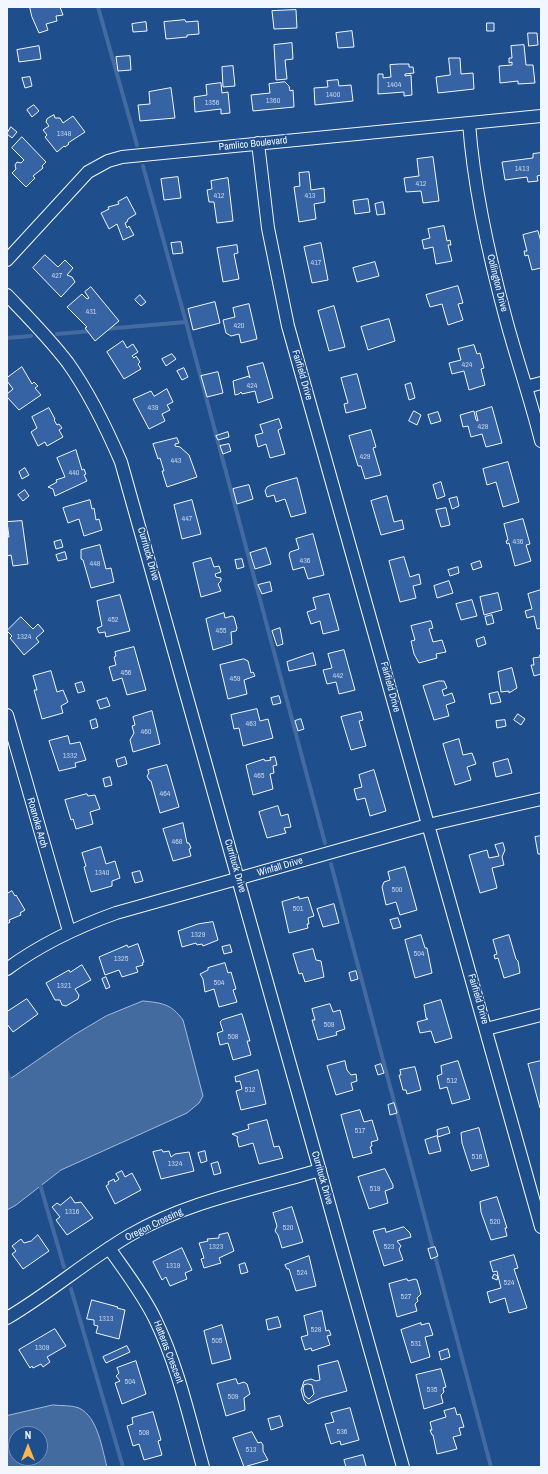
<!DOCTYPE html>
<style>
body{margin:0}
#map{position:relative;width:548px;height:1474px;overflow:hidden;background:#1f4e8c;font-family:"Archivo Narrow",sans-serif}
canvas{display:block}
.frame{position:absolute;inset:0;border:8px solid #f2f6ff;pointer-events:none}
.north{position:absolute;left:8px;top:1426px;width:40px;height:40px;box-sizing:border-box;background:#1f4e8c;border:1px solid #7391ba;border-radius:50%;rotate:0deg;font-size:11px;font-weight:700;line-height:16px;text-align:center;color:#f2f6ff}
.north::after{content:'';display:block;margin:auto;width:14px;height:18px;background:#ffb74d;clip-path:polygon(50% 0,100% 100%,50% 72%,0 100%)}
</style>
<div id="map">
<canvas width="548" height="1474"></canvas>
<div class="frame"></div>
<div class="north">N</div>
</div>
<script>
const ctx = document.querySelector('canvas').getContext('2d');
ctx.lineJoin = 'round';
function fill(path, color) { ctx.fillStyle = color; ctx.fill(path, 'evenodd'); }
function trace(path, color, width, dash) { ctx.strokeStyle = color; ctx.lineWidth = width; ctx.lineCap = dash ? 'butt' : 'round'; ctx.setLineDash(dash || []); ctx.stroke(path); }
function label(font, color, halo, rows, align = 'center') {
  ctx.font = font + ' "Archivo Narrow",sans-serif'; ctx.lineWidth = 3; ctx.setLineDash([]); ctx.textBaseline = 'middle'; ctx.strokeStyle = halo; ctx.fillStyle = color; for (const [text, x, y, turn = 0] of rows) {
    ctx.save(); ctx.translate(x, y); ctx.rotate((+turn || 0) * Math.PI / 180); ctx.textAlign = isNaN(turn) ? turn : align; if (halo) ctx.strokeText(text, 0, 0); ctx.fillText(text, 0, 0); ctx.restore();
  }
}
const water = new Path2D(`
 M143 1001C163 1003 171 1004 183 1020L203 1096 199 1103 187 1113 61 1170 16 1205 7 1210V1081L74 1035 106 1016Z
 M53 1405C61 1406 72 1405 79 1408 98 1417 102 1449 107 1467H7V1416ZM16 1434H40V1458H16Z`);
fill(water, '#446ba0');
trace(water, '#a8bbd7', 1);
trace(new Path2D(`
 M98 7 137 145
 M143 166 186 322 325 843
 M105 329 186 322
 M57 334 92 331
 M7 338 31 336
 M331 864 491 1467
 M7 1072 11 1084
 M39 1181 64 1267
 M71 1289 123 1467`), '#446ba0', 4);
const building = new Path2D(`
 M30 7H60L63 15 56 16 57 21 46 24 48 30 39 33 32 17Z
 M296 10 297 28 274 29 272 11Z
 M185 20 186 22 198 21 199 34 187 35V37L166 39 164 22Z
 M146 22 147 31 133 32 132 24Z
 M487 23H494V31H487Z
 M352 31 354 47 338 48 336 33Z
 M528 33H537L538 45 529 46Z
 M292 43 293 59 285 60 287 79 276 80 274 45Z
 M524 45 526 65H533L535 83 518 84V81L500 83 499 66 512 65V62L509 63V58H512L511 46Z
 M39 46 41 59 19 62 17 50Z
 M130 56 131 70 118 71 116 57Z
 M449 58H460L461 74 473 73 474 89 438 93 436 77 450 75Z
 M400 64H409V67H413L414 73 405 74V76L411 75 412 95 404 96V92L378 94V74H383V78L391 77 390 65Z
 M233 66 235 86 223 87 222 67Z
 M30 77 32 86 25 88 22 78Z
 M338 80 339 86 351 85 353 101 315 105 314 88 328 87 327 81Z
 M285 82 289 86 290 91 293 90 294 107 253 111 251 95 270 93 269 84Z
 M221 83 222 93 228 92 230 113 221 114V109L195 112 194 97 207 95 206 85Z
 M171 88 175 118 140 121 138 105 150 104 149 92Z
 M34 105 39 111 32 117 27 110Z
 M54 115 55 118H60L63 123 73 116 85 132 68 143 69 144 65 147 64 146 57 152 45 137 47 135 43 130 49 126 46 122 47 119Z
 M11 127 17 132 12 138 7 134Z
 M22 137 46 162 42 166 43 168 33 176 35 178 26 187 12 173 16 169 15 165 17 162 21 163 24 160 12 148Z
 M541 153V175L537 176 538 181 528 182 527 177 505 180 502 162 533 158V154Z
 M433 157 439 201 423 203 421 191 406 192 404 178 419 176 417 159Z
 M309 172 311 190 324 188 325 202 314 204 316 219 299 222 294 187 300 186 299 173Z
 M178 177 181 198 164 200 161 179Z
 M228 178 233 221 217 223 214 202H209L207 190 212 189 211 181Z
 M127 197 136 214 128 219 127 222 125 223 127 228 129 226 134 235 123 240 117 224 109 229 101 213 109 209 108 207 119 204 118 202Z
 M368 199 370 212 355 214 353 201Z
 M383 202 385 214 377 215 375 204Z
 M444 226 447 241 450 240 451 245H448L452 261 436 264 433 247 424 249 422 240 430 238 428 229Z
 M538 231 541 242V268L532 270 528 255 525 256 524 251H527L523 235Z
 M181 242 183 253 173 254 171 243Z
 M321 243 328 280 312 283 304 247Z
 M237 245 238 253 234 254 239 279 223 282 217 248Z
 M45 255 58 267 65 260 73 268 67 275 72 277 75 282 61 297 33 268Z
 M375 262 379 276 357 282 353 268Z
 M458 286 463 303 458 304 463 320 448 325 442 304 430 307 426 295Z
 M91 287 119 321 95 341 85 328 87 327 67 307 82 294 87 299 89 298 85 292Z
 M140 295 146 302 141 306 135 300Z
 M215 302 220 323 193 330 188 309Z
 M249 304 257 339 241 343 239 334 231 336 226 333 223 320 235 317 233 308Z
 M334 306 345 347 329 351 318 311Z
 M389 319 395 341 368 350 361 327Z
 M123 341 127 348 133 344 138 352 132 356 134 358 136 356 140 362 138 364 141 369 124 379 107 352Z
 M474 345 477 354 480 353 484 368 481 369 485 385 469 390 464 371 452 374 449 363 461 360 458 349Z
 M172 354 176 359 166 366 162 359Z
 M263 363 273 398 258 403 255 391 242 394 241 392 239 394 235 395 233 381 249 376 250 378 247 367Z
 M22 367 32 384 34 382 38 386 35 388 41 395 19 410 7 397V394L13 389 7 381V378Z
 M184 368 188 377 182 380 177 371Z
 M218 372 223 393 207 397 201 376Z
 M357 374 366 408 346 413 344 404 348 403 341 378Z
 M411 383 415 398 409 400 405 385Z
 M167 389 173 402 167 405 170 410 162 414 165 421 149 429 133 399 151 391 154 396Z
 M492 407 502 443 486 447 482 434 471 437 468 426 463 427 460 415 474 411 476 420 478 421 476 412Z
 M49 408 55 419 54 420 57 425 59 424 62 428 59 430 63 437 47 446 45 442 38 446 31 432 37 428 32 417Z
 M414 411 421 415 417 425 409 421Z
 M438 412 441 421 431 424 428 415Z
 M279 419 282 428 278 430 285 454 270 458 266 444 258 447 255 435 263 433 260 425Z
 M371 430 376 447 373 448 381 475 365 479 361 466H358L349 436Z
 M228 432 229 437 218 440 216 436Z
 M177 438 179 443 175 444V446L180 447 189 455 197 477 167 487 162 471H164L160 458 158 459 153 444Z
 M229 444 231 451 223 454 220 446Z
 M76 450 82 470 84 469 86 474 84 475 87 481 55 496 53 489 48 487 57 482 56 480 65 477 57 458Z
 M508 462 519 502 503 507 496 482 487 485 483 469Z
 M25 468 29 475 22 479 19 472Z
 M297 478 306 513 291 517 285 499 276 502 274 495 267 497 265 491 267 487 271 485Z
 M441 482 445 496 437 499 433 485Z
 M249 485 253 499 237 504 233 489Z
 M25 490 29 496 23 501 18 495Z
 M387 496 394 522 402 520 404 529 381 535 371 501Z
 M457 497 459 506 452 509 449 499Z
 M90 500 92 509 94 508 96 520 99 519 102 530 84 536 79 519 68 523 63 508Z
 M192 500 201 534 182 539 174 505Z
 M446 508 450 525 441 527 436 510Z
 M523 519 530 544 526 545 531 561 515 566 509 543 507 544 506 541 508 540 504 524Z
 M22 521 28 564 13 566 11 555 7 556V537H9L7 522Z
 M313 534 324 575 308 579 304 567 293 570 289 555 290 552 299 549 296 539Z
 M61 540 63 547 56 549 54 542Z
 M100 545 106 569 111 568 114 582 91 588 83 560 81 559V550Z
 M266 548 271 564 255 569 250 553Z
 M65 552 67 559 58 561 56 555Z
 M404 557 410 577 419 574 421 584 413 586 416 598 400 602 389 561Z
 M211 558 214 567 219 566 221 572 215 574 216 577 221 578V581L218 584 221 591 201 597 193 563Z
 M242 559 244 567 237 569 235 560Z
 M480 561 482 567 473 570 471 564Z
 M458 567 459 573 450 576 448 570Z
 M449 581 453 593 437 598 434 586Z
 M270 582 272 591 262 594 258 585Z
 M541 590V628L537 629 534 616 527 618 525 611 532 609 528 594Z
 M498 593 502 610 484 615 480 597Z
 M329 594 339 630 323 634 320 621 311 624 307 612 316 609 313 598Z
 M120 595 130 631 106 637 105 632 99 633 97 628 102 626 97 601Z
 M472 600 477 616 461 620 456 604Z
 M224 613 225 618 232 616 234 617 237 628 236 631 231 632 232 644 213 650 206 619Z
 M492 615 494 623 487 625 485 617Z
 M21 617 33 629 38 624 44 631 36 638 39 642 24 655 10 638 12 636 7 631Z
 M431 621 433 628 429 629 433 642 442 640 446 652 436 654 437 658 419 663 414 654 411 641 415 640 411 626Z
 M280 628 283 644 277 646 272 631Z
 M484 637 486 644 478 647 476 640Z
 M134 647 146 690 127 695 122 678 113 681 109 667 116 665 114 657 116 656 115 652Z
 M344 650 355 690 339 694 336 682 327 684 323 670 332 668 328 654Z
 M313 653 316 665 289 671 287 662Z
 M540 655H541V674L534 676 531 665H534L533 658 540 657Z
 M244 659 248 661 251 673 253 672 255 676 244 680 247 694 228 699 220 665Z
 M512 668 517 688 509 693V691L501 692 498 672Z
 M51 671 57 692 63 690 68 702 61 706 63 713 42 719 34 690H37L33 676Z
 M439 681H444L447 688 442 690 444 696 452 693 455 702 446 705 449 716 434 720 423 686Z
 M82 682 85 691 78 693 75 684Z
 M498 692 501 702 491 704 489 694Z
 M279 696 281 703 273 705 271 698Z
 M107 698 110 706 100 709 97 701Z
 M257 709 260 721 268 719 273 738 243 746 239 728 234 729 231 715Z
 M152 711 160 744 133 752 130 740 134 733 132 726 135 725 133 717Z
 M361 712 363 720 359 721 366 746 351 750 341 717Z
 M518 714 525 719 521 725 514 720Z
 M96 719 98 727 92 729 90 721Z
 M301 719 304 729 298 731 295 721Z
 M505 720 506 726 497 728 496 721Z
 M68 736 70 744 80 742 86 760 75 763 76 767 59 771 49 741Z
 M459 739 463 755 472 753 476 764 467 767 471 780 455 785 443 744Z
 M125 757 127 764 118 767 116 760Z
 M275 757 277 765 273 766 274 773 270 774 273 789 253 795 246 765 264 759 265 761 271 760 270 758Z
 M508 759 512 773 496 777 493 763Z
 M167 765 179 807 160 813 151 781 149 780 147 776 149 773 148 770Z
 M374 770 386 811 370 816 365 798 357 800 354 789 362 787 359 775Z
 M110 777 112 785 105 787 103 779Z
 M87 794 88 796 95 795 100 809 90 812 93 824 76 829 73 819 71 820 65 800Z
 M278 806 281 816 288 814 291 827 284 828 286 833 267 838 259 812Z
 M183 823 187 843H189L191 848 189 849 191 856 173 861 163 829Z
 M541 836V854H538L535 837Z
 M503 843 505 850 502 857 504 865 492 868 497 888 480 893 469 855 487 850 489 858 499 856 495 845Z
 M101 847 106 864 115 861 120 878 112 881V886L91 892 84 867 86 866 82 853Z
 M405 867 417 910 400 915 396 902 386 905 382 887 384 882 390 880 388 872Z
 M140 871 143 881 135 883 132 873Z
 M12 891 15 896 16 895 25 910 20 913 21 915 9 920 10 922 7 924V894Z
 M299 897V899L308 897 314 916 308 918 309 924H307L308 928 289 933 282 902Z
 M334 904 339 923 323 927 317 909Z
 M398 918 401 927 393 929 390 920Z
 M213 922 218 940 203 946 202 944 197 945 196 943 182 947 178 931 198 924Z
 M421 935 425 948H427L432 973 415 978 405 940Z
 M509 935 516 959 518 961 520 973 504 978 498 958 495 959 494 955 497 954 493 940Z
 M138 944 144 962 142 963 143 965 136 967 138 972 122 977 119 970 105 975 99 957 127 945 128 947Z
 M230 945 232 952 224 954 222 947Z
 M313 949 316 960 321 961 324 977 305 982 302 973 299 974 293 954Z
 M225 963 228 973 231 972 236 989 233 990 237 1002 219 1007 214 989 205 992 203 979 200 974 208 970V968Z
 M82 965 91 980 75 989 79 995 78 999 66 1006 62 1005 60 1000H55L46 983 69 970 70 972Z
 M356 971 358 979 351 981 349 973Z
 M106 977 110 987 106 989 102 979Z
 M27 999 38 1014 13 1032 7 1024V1012Z
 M441 1000 452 1038 435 1043 431 1031 420 1033 417 1022 428 1019 426 1018 424 1005Z
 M330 1004 333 1012 340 1010 345 1029 336 1032 337 1035 318 1040 312 1020H315L312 1009Z
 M242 1014 250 1041H247L251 1055 233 1060 228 1043 220 1045 217 1033 223 1031 220 1022 222 1020Z
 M345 1061 347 1070 351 1075 356 1074 357 1081 351 1083 353 1090 336 1095 327 1066Z
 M458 1061 470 1099 452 1104 447 1087 440 1089 437 1076 442 1074 441 1066Z
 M541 1061V1107L540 1108 528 1064Z
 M381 1064 384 1073 378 1075 375 1066Z
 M415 1067 421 1090 407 1094 406 1090H403L399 1075H401L400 1070Z
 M258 1070 266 1104 241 1110 236 1091 242 1089 240 1081 236 1082 235 1077Z
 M394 1103 397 1113 390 1115 388 1105Z
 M360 1110 364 1122 372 1120 378 1140 371 1142 372 1146 370 1147 372 1153 353 1158 341 1115Z
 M267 1120 274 1147 279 1146 283 1158 259 1164 253 1143 239 1147 237 1139 238 1137 232 1134 249 1129 248 1125Z
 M448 1127 450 1133 438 1137 437 1130Z
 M479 1128 489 1166 471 1171 462 1143 461 1133Z
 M437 1136 441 1151 429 1154 425 1140Z
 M162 1150 163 1152 169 1151 171 1157 175 1154 189 1152 194 1171 161 1179 153 1152Z
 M205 1151 207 1161 201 1163 198 1153Z
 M218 1162 221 1173 214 1175 211 1164Z
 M385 1169 393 1185V1188L385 1191 388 1203 369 1209 358 1177Z
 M122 1171 125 1177 132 1173 141 1190 115 1204 106 1186 109 1184 108 1182 114 1179 115 1182 119 1179 116 1174Z
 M71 1197 75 1203 81 1202 93 1218 67 1235 56 1220 60 1217 52 1207 57 1203 60 1205Z
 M497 1197 507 1228H505L507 1236 491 1240 481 1212 480 1202Z
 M292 1207 303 1242 282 1248 278 1235 275 1231 277 1226 273 1213Z
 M404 1227 410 1233 411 1237 397 1241 401 1246 399 1249 403 1260 384 1266 373 1231 385 1228 386 1232Z
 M228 1233 234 1251 219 1258 221 1263 204 1268 201 1259 204 1258 199 1243 208 1241 207 1239 219 1238V1235Z
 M38 1235 49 1251 23 1269 12 1254 16 1251 12 1246 21 1239 24 1243 31 1241Z
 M435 1247 438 1256 431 1259 428 1249Z
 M182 1248 192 1270 185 1273 187 1279 170 1286 166 1277 162 1280 153 1262Z
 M514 1255 518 1268 514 1269 527 1308 509 1313 505 1298 490 1303 487 1292 501 1288 498 1276 497 1280 492 1278 494 1274 498 1276 497 1271 493 1272 490 1262Z
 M309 1256 316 1286 296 1291 289 1269H287L285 1265Z
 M245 1263 248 1272 241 1274 239 1265Z
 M407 1279 408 1281 415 1279 417 1280 421 1294 417 1298 418 1301 415 1304 417 1311 397 1317 389 1284Z
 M92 1300 118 1307 117 1308 125 1310 119 1339 96 1333 98 1326 94 1325V1320L87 1319Z
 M322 1311 326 1331 329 1330 331 1335 327 1336 330 1345 312 1351 311 1348 305 1350 301 1337 308 1335 304 1316Z
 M278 1317 281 1327 268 1330 266 1320Z
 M421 1323V1325L429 1323 433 1335 425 1337 430 1357 411 1363 401 1330Z
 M222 1325 231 1359 212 1364 204 1331Z
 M55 1329 66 1346 47 1357 50 1362 43 1367 41 1364 33 1368 32 1366 30 1368 19 1350Z
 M127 1346 130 1352 106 1363 103 1357Z
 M448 1349 450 1357 441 1360 439 1352Z
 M136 1361 146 1394 122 1404 115 1383 120 1381 116 1376 119 1373 117 1368Z
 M338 1361 347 1391 321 1398 308 1404 304 1400 301 1390 304 1381 311 1379 316 1381 320 1380 318 1366ZM308 1384 312 1385 314 1394 309 1399 305 1396 303 1389 304 1385Z
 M441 1369 446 1387 443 1388 444 1392 441 1395 443 1403 424 1409 416 1375Z
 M236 1379 238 1384 244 1382 247 1384 250 1394 244 1398 245 1410 226 1416 217 1384Z
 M350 1408 359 1440 341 1445 340 1441 331 1444 325 1424 334 1422 331 1413Z
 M455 1408 457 1415 460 1414 464 1427 459 1428 461 1435 453 1437 457 1449 437 1454 433 1435H432L430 1430H432L430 1422 446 1417 444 1411Z
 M153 1412 161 1440 158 1441 162 1455 144 1460 139 1444 133 1446 127 1426 133 1424 132 1418Z
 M280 1416 283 1426 271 1430 268 1419Z
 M252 1432 258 1443 261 1442 263 1445V1451L268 1460 244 1467 233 1438Z
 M363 1455 366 1466 368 1467H346L344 1460Z`);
fill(building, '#3563a3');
trace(building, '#f2f6ff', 1);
const street = new Path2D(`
 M469 123C474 191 489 257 507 323 518 363 531 401 541 441
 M258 143 268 228 288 326 541 1227
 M7 260 88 172 108 161 122 157 541 116
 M7 295C28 317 50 339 68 363 90 394 106 427 121 462L403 1467
 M526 387 541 383
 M7 715 69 931
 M7 969C41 944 77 927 116 913L428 825 541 799
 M486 1029 541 1015
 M109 1248C125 1271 143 1294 155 1319 178 1366 189 1417 203 1467
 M7 1318C50 1293 87 1260 130 1235 188 1201 256 1189 320 1170`);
trace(street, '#f2f6ff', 14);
trace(street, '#1f4e8c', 12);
label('8px', '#c3d1e8', null, [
 ["1404",394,85],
 ["1400",333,95],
 ["1360",273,101],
 ["1356",212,103],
 ["1348",64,134],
 ["1413",522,169],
 ["412",421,184],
 ["412",219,196],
 ["413",310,196],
 ["417",316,263],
 ["427",57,276],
 ["431",91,312],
 ["420",239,326],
 ["424",467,365],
 ["424",252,386],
 ["439",153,408],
 ["428",483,427],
 ["429",365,457],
 ["443",176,461],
 ["440",74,473],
 ["447",187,519],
 ["436",518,542],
 ["436",305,561],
 ["448",95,564],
 ["452",113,620],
 ["455",221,631],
 ["1324",24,637],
 ["456",126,673],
 ["442",338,676],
 ["459",235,679],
 ["463",251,724],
 ["460",146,732],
 ["1332",70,756],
 ["465",259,776],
 ["464",165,794],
 ["468",177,842],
 ["1340",102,873],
 ["500",397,890],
 ["501",298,909],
 ["1329",198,935],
 ["504",419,954],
 ["1325",121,959],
 ["504",219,983],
 ["1321",64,986],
 ["509",329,1025],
 ["508",233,1037],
 ["512",452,1081],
 ["512",250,1090],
 ["517",360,1131],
 ["516",477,1157],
 ["1324",175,1164],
 ["519",375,1189],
 ["1316",72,1212],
 ["520",495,1222],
 ["520",288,1228],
 ["1323",216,1247],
 ["523",389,1247],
 ["1319",173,1266],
 ["524",302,1273],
 ["524",509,1283],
 ["527",406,1297],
 ["1313",106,1319],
 ["528",316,1330],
 ["505",217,1341],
 ["531",416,1344],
 ["1309",42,1348],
 ["504",130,1382],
 ["535",432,1390],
 ["509",233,1397],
 ["536",342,1432],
 ["508",144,1433],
 ["513",251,1450]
]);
label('10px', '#f2f6ff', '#1f4e8c', [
 ["Pamlico Boulevard",253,144,-6],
 ["Collington Drive",497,283,76],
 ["Fairfield Drive",302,375,74],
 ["Currituck Drive",148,554,74],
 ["Fairfield Drive",390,687,75],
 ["Roanoke Arch",37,823,74],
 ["Currituck Drive",235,866,74],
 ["Winfall Drive",280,867,-16],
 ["Fairfield Drive",478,999,74],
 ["Currituck Drive",322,1178,74],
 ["Oregon Crossing",154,1225,-26],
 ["Hatteras Crescent",168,1352,69]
]);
</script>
